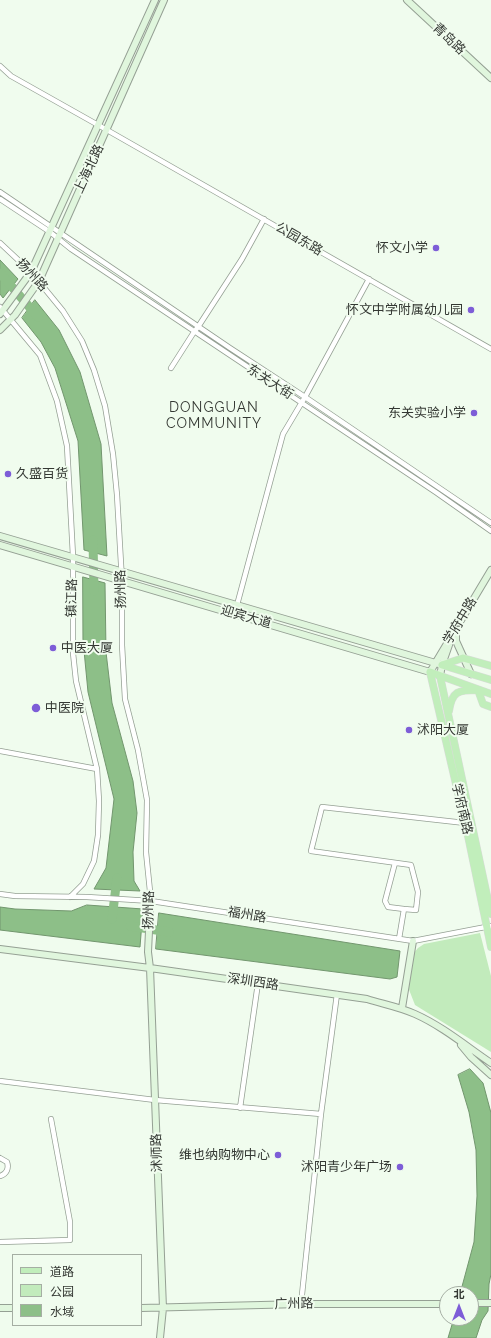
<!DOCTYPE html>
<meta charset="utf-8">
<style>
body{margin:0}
#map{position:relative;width:491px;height:1338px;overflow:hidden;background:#f0fcee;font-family:Raleway,"Noto Sans SC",sans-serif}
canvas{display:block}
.legend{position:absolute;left:12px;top:1254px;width:130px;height:72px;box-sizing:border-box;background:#f0fcee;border:1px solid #a5aea3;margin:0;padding:5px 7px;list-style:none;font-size:12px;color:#343833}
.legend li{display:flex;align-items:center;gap:8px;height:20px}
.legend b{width:20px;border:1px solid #a5aea3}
.north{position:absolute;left:439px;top:1286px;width:40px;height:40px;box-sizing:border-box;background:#f0fcee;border:1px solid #a5aea3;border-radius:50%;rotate:0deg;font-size:11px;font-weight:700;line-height:16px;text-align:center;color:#343833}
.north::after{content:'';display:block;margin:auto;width:14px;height:18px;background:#7d5dd7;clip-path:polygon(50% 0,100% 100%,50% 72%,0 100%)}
</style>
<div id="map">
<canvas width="491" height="1338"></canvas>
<ul class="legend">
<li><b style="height:5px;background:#c1eebb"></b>道路</li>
<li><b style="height:11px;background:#c2ebbc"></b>公园</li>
<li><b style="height:11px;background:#8dbf88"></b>水域</li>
</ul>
<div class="north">北</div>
</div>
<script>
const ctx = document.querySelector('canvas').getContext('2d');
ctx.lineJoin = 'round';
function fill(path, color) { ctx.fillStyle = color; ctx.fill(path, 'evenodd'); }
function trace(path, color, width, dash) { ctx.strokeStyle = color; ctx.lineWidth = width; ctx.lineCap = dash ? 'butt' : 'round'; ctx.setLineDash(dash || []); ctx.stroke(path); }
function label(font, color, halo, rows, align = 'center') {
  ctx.font = font + ' Raleway,"Noto Sans SC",sans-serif'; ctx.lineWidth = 4; ctx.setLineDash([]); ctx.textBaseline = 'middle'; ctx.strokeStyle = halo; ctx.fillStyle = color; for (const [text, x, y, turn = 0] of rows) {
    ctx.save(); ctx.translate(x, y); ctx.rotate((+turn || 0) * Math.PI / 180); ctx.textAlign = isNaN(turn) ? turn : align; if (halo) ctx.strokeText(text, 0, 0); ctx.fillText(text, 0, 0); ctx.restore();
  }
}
fill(new Path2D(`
 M480 933 491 976V1052L415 1005 408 987 412 955 418 948 424 944Z`), '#c2ebbc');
const water = new Path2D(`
 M0 260 18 279 3 298 0 294Z
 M35 300 59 330 80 372 101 444 107 556 84 550 78 441 55 368 41 342 22 318Z
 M83 577 105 583 106 652 112 703 133 781 137 813 133 852 134 881 140 891 94 889 106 868 114 799 88 692 83 640Z
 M87 905 143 909 140 947 0 930V907L15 909 71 911Z
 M159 913 400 951 397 977 390 979 156 949Z
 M470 1069 483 1083 491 1113V1274L489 1284 488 1311 482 1320 476 1338H448L454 1318H471V1294H460L474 1242 477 1196 476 1150 469 1112 458 1075Z`);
fill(water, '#8dbf88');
trace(water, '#72966e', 1);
trace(new Path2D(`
 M0 273 38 317
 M93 540 94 591
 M112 919 117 878
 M130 926 169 932`), '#8dbf88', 9);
const street = new Path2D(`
 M0 66 11 76 107 130 491 349
 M0 192 230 348 305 397 491 523
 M0 199 50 232 71 249 437 493 491 531
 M0 243 31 272 63 311 82 341 94 370 105 406 113 454 117 495 122 581V645L125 699 138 750 147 800 146 852 151 901 150 910
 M0 307 40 355 57 401 67 446 73 556V653L76 681 97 769 99 801 98 835 94 861 83 884 70 897
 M171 368 194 332 198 327 242 259 264 219
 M237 605 283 434 305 397 369 279
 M0 751 97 769
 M395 863 385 901 388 907 404 909
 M0 894 15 896 87 897 151 901 413 941 491 926
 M399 939 404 909 416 910 418 892 411 865 311 851 322 807 465 823
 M0 1081 155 1100 321 1114
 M240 1108 258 983
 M0 1158 7 1162C9 1168 7 1174 0 1176
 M0 1242 70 1240V1222L51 1119
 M301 1304 321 1114 337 994`);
const secondary = new Path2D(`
 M407 0 491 78
 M0 314 31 272 155 0
 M0 330 15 315 39 281 164 0
 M0 536 439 664
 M0 545 430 672 491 570
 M456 628V641L471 674
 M440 676 442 665 449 645
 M150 910 148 952 150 968 163 1308 160 1338
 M0 949 150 968 367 999C383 1004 400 1007 415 1014 442 1026 466 1046 491 1063
 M402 1008 413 941
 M461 1045 471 1057 491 1075
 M471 1303H491
 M0 1308H13
 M141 1308 301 1304H447`);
const primary = new Path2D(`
 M442 665 463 658 491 666
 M442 665 491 680
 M430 672 468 836 491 947
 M430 672 491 694
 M440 676 491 914
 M449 711C452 691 458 690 478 690L483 704 491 707`);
trace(street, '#95a094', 6);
trace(secondary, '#95a094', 8);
trace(primary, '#dadbda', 8);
trace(street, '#fff', 4.5);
trace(secondary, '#e0f6dd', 6);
trace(primary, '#c1eebb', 7);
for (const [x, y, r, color] of [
 [436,248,4,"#7d5dd7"],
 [471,310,4,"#7d5dd7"],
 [474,413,4,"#7d5dd7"],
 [8,474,4,"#7d5dd7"],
 [53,648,4,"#7d5dd7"],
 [36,708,5,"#7d5dd7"],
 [409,730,4,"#7d5dd7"],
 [278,1155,4,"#7d5dd7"],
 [400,1167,4,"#7d5dd7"]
]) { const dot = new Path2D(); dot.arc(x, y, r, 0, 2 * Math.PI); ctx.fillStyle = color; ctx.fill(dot); trace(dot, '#f0fcee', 1.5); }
label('13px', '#343833', '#f0fcee', [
 ["青岛路",449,39,43],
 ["上海北路",89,169,-65],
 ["公园东路",299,239,30],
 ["扬州路",32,275,47],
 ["东关大街",270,382,33],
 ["扬州路",121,589,-91],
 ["镇江路",72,598,-89],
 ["迎宾大道",246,617,16],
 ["学府中路",460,621,-59],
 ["学府南路",462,809,77],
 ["扬州路",149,910,-89],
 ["福州路",247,915,9],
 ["深圳西路",253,982,8],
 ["沭师路",157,1153,-92],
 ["广州路",294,1304,-1]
]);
label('13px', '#343833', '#f0fcee', [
 ["怀文小学",428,248],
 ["怀文中学附属幼儿园",463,310],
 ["东关实验小学",466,413],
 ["久盛百货",16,474,"left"],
 ["中医大厦",61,648,"left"],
 ["中医院",45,708,"left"],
 ["沭阳大厦",417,730,"left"],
 ["维也纳购物中心",270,1155],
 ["沭阳青少年广场",392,1167]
], 'right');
ctx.letterSpacing = '1px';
label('14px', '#343833', '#f0fcee', [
 ["DONGGUAN",214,408],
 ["COMMUNITY",214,424]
]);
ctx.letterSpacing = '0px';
</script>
